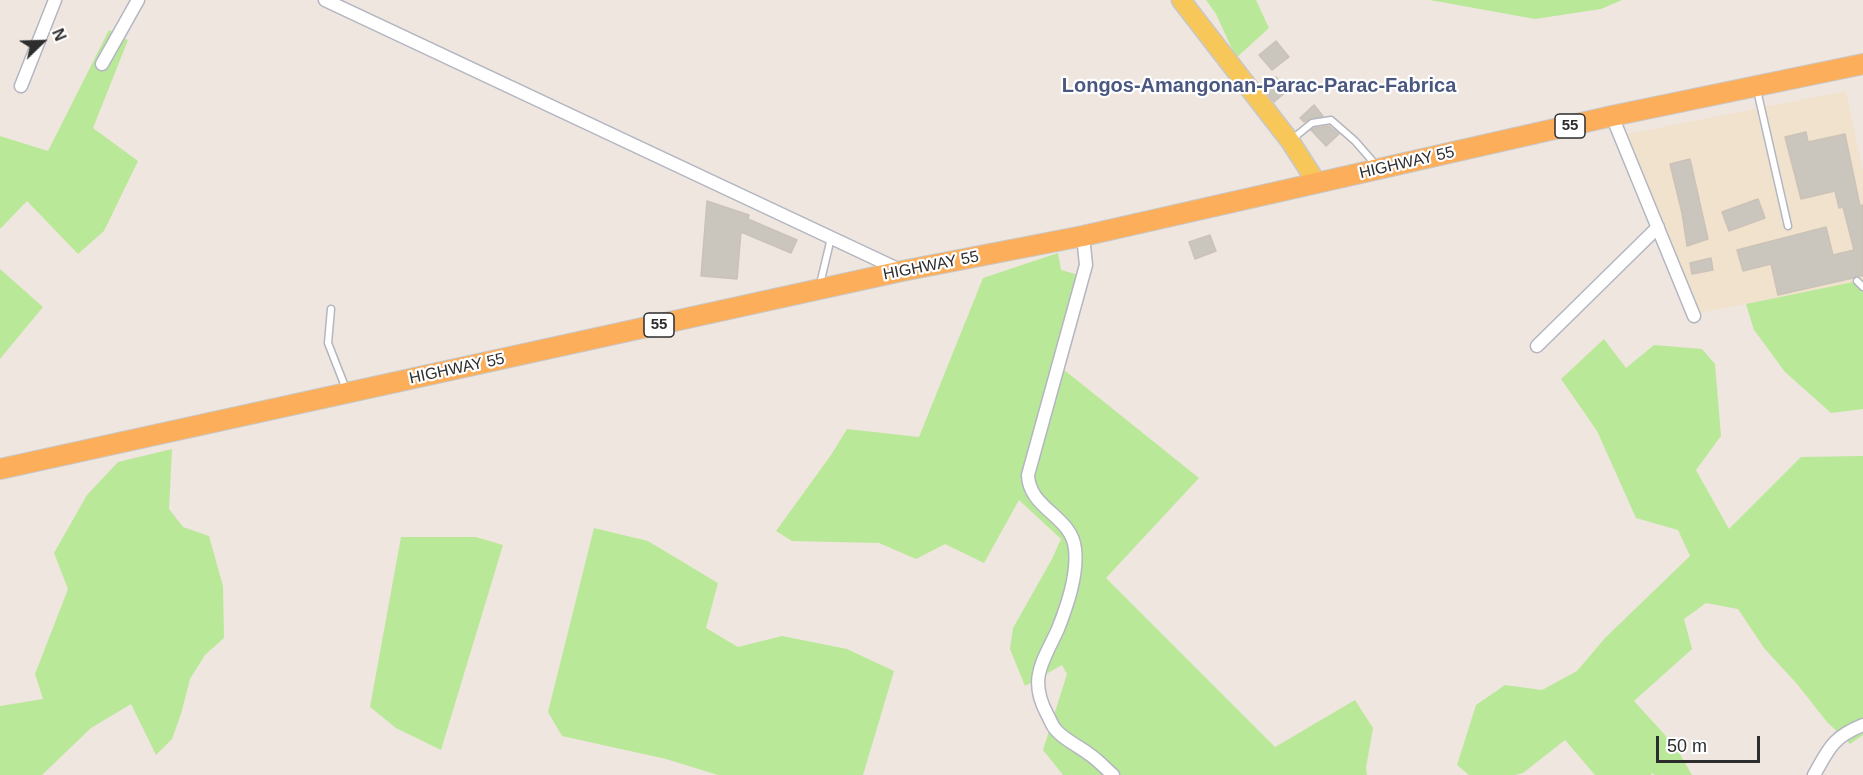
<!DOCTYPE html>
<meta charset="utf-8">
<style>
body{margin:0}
#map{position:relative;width:1863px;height:775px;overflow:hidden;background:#efe6df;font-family:Helvetica,sans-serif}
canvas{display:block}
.north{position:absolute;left:12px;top:12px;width:60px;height:60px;-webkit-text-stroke:4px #fff;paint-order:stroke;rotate:67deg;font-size:16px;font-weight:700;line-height:24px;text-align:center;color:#2d2d2d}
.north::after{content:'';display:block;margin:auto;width:21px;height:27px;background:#2d2d2d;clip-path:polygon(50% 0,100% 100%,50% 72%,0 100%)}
.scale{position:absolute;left:1656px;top:736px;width:104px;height:27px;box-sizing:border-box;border:3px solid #2d2d2d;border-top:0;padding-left:8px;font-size:18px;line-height:21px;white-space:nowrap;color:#2d2d2d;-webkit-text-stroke:4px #fff;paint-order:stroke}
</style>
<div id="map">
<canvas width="1863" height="775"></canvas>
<div class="north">N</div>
<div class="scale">50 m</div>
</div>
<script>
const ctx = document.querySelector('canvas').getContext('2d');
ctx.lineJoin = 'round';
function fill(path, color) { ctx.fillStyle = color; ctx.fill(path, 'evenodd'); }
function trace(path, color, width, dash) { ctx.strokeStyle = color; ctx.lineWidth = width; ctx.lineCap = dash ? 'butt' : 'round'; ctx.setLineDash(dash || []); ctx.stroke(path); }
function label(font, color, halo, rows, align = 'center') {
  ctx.font = font + ' Helvetica,sans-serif'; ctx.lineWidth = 4.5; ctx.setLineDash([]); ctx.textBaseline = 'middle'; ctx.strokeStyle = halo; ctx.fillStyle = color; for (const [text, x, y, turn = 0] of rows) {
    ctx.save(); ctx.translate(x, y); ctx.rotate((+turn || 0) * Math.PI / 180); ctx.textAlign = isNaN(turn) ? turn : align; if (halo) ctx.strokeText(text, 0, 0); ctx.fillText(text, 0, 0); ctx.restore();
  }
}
fill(new Path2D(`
 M1846 91 1863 172V280L1700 313 1627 134Z`), '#f1e2cd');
fill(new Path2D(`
 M1206 0H1256L1269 28 1236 58 1216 14Z
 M1430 0H1622L1601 9 1535 19Z
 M109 30 128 40 93 128 138 161 104 231 78 254 27 201 0 229V136L48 151Z
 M1058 253 1061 270 1089 278 1063 369 1199 478 1106 578 1275 747 1355 700 1373 728 1366 768 1367 775H1063L1043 750 1067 674 1062 665 1025 686 1010 649 1013 628 1052 559 1061 539 1019 500 984 563 945 544 916 559 879 543 792 541 776 531 831 455 847 429 919 437 983 278Z
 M0 269 43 307 0 359Z
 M1863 280V409L1831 413 1785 372 1754 330 1746 304Z
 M1604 339 1626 368 1654 345 1702 349 1715 364 1721 436 1696 470 1729 529 1801 457 1863 456V735L1850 744 1827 722 1797 684 1764 648 1738 609 1706 603 1684 619 1692 649 1634 701 1676 747 1692 775H1655L1652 773 1651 775H1595L1565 740 1523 773 1515 775H1469L1457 765 1476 705 1505 685 1542 690 1577 671 1605 638 1690 556 1678 530 1636 518 1597 431 1561 379Z
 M172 449 169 509 183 527 209 536 223 586 224 638 205 655 190 679 181 714 172 739 156 755 131 704 91 728 42 775H0V706L43 699 35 674 68 589 54 553 87 495 118 462Z
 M594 528 648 541 718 583 706 628 738 647 782 636 847 649 894 671 863 775H718L666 759 562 736 548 712Z
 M401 537H476L503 545 441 750 396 728 370 707Z`), '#bae899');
const building = new Path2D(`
 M1276 41 1289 57 1272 70 1259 55Z
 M1276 77 1287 91 1274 102 1263 88Z
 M1314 105 1323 116 1311 118 1304 122 1300 118Z
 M1329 126 1339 134 1326 146 1311 130 1314 128Z
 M1806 132 1808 142 1845 134 1860 206 1863 205V276H1856L1853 278 1778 295 1771 264 1743 271 1737 250 1826 227 1833 255 1854 250 1843 207 1839 208 1835 191 1801 199 1785 137Z
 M1690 159 1708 239 1687 246 1682 213 1670 164Z
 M1758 199 1765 218 1729 231 1722 212Z
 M707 201 749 215 748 219 797 240 791 253 741 232 737 279 701 276Z
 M1210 235 1216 251 1195 259 1189 242Z
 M1711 258 1713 270 1692 274 1690 263Z`);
fill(building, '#cac5bd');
trace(building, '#cbc2b8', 1.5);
const service = new Path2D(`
 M1757 90 1788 226
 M1291 140 1312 123 1331 120 1355 141 1376 165
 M1857 281 1863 287
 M820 284 831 238
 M331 309 328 343 346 389`);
const minor = new Path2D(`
 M325 0 902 271
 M102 64 138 0
 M21 86 55 0
 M1612 116 1694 316
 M1083 236 1086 265 1028 475C1029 509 1072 516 1075 549 1078 575 1067 606 1058 629 1043 662 1028 678 1047 714 1050 719 1052 726 1056 730 1063 739 1080 747 1089 754 1098 760 1105 768 1113 775
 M1537 346 1658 227
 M1814 775C1829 748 1833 737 1863 725`);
const primary = new Path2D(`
 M1181 0 1290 141 1317 183`);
const trunk = new Path2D(`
 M0 469 902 271 1083 236 1612 116 1863 64`);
trace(service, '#b3b6c1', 9);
trace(minor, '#b3b6c1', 15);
trace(primary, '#c8c8c8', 21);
trace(trunk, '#c8c8c8', 22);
trace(service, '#fff', 6);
trace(minor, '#fff', 12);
trace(primary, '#f8c75a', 18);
trace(trunk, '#fcae5a', 20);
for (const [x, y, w] of [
 [1570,126,30],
 [659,325,30]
]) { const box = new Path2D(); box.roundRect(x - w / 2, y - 12, w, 24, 4.5); ctx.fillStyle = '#fff'; ctx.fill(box); trace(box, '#2d2d2d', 1.5); }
label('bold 15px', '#2d2d2d', null, [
 ["55",1570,126],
 ["55",659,325]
]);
label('16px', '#2d2d2d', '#fff', [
 ["HIGHWAY 55",1407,163,-13],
 ["HIGHWAY 55",931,266,-11],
 ["HIGHWAY 55",457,369,-12]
]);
label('bold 20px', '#4a5881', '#fff', [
 ["Longos-Amangonan-Parac‑Parac-Fabrica",1259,86]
]);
</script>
